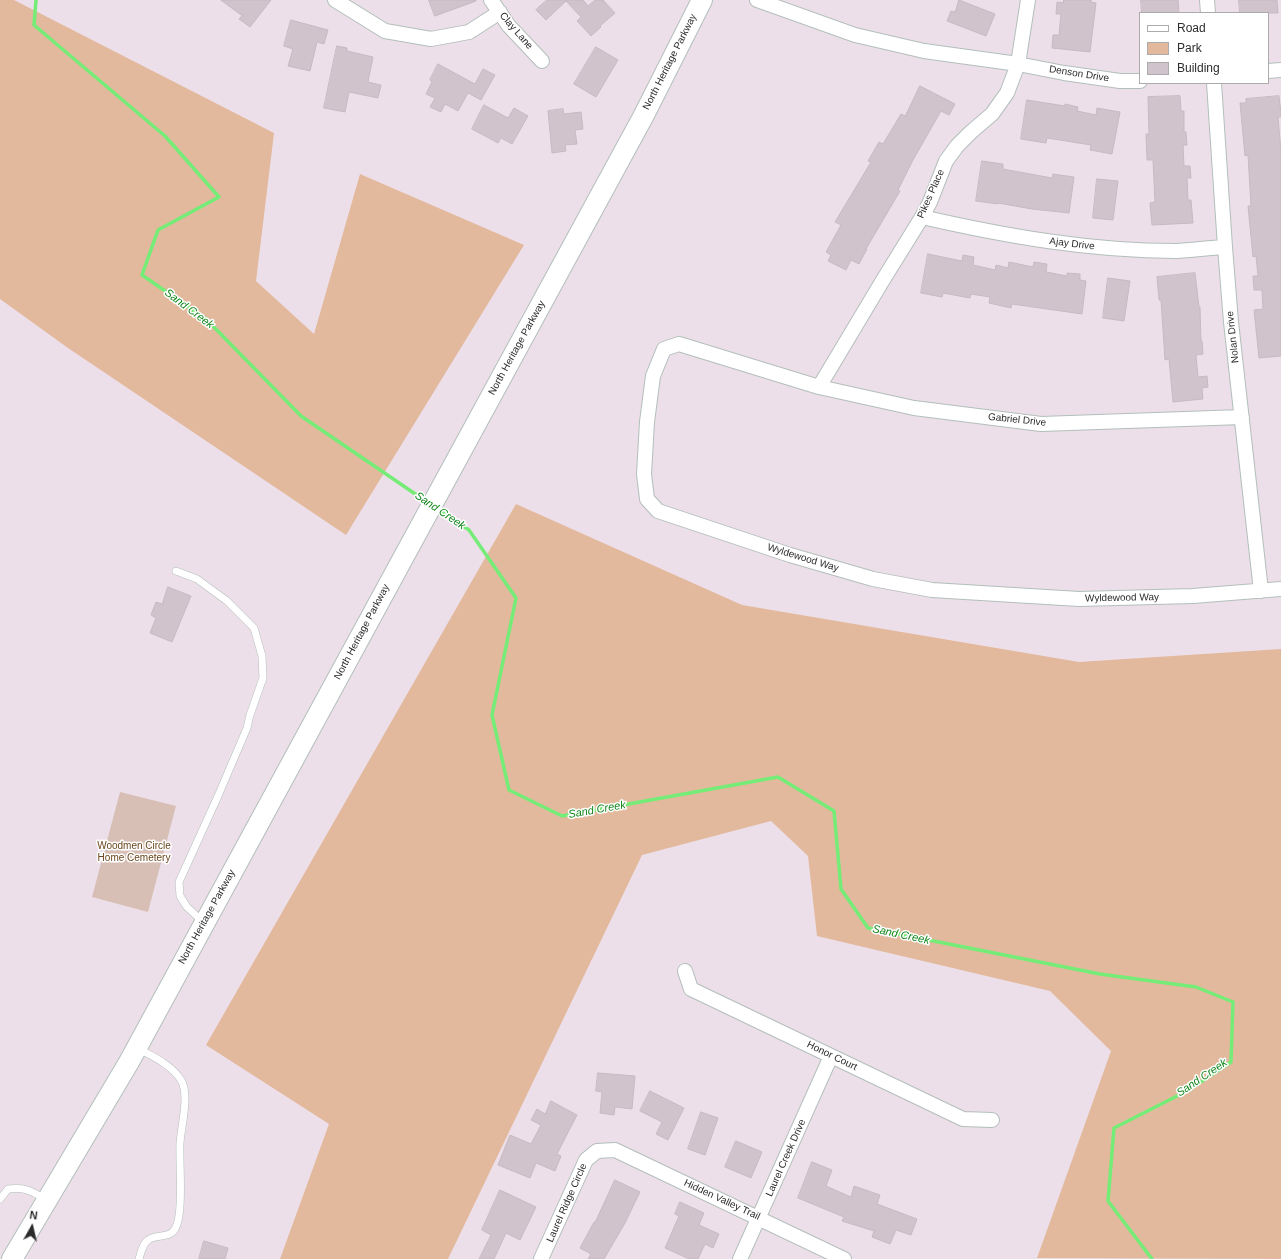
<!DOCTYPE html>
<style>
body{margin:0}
#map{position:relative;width:1281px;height:1259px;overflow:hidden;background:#eddfe9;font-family:Arial,sans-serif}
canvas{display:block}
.legend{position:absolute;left:1139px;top:12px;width:130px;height:72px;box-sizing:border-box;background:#fff;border:1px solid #ababab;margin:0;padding:5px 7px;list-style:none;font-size:12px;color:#2c2c2c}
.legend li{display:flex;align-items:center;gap:8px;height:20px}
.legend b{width:20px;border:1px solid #ababab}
.north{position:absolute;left:12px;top:1207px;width:40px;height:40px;-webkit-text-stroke:3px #fff;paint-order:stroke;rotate:8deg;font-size:11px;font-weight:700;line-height:16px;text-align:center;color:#2c2c2c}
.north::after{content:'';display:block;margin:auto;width:14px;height:18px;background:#2c2c2c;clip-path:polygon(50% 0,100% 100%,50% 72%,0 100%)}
</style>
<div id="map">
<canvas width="1281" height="1259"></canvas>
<ul class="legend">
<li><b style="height:5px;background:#fff"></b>Road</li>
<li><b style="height:11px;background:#e2b99d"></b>Park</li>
<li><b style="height:11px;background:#d0c3cb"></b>Building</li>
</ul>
<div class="north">N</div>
</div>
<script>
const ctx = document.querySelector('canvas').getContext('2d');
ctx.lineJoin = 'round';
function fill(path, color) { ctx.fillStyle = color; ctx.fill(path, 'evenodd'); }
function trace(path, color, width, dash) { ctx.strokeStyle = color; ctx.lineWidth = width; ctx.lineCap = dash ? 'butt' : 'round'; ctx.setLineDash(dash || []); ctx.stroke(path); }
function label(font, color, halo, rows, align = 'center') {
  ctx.font = font + ' Arial,sans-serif'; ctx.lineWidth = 3; ctx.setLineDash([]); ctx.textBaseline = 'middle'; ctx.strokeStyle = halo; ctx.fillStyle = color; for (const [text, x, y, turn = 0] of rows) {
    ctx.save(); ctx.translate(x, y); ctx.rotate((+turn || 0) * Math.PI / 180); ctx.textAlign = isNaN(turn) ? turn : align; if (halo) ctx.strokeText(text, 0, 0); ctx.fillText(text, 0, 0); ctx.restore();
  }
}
fill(new Path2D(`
 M0 0H14L274 133 256 281 314 334 360 174 524 245 346 535 68 348 0 299Z
 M516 504 742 605 1079 662 1281 649V1259L1037 1258 1111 1051 1050 991 817 936 808 856 771 821 642 855 448 1259H280L329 1124 206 1045Z`), '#e2b99d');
fill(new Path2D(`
 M120 792 176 806 148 912 92 897Z`), '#d7bfb6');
trace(new Path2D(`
 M36 0 34 25 165 136 219 197 158 230 142 275 206 319 301 416 427 502
 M437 509 469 530 516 598 492 715 509 790 562 816 778 777 834 811 841 889 868 928 1100 974 1196 987 1233 1002 1231 1062 1187 1091 1114 1128 1108 1201 1152 1259`), '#75ec77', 3.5);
const building = new Path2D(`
 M221 0H271L250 27 239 19 242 16Z
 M429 0H476V1L435 16Z
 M547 0H583L588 6 595 0H603L615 13 600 26 601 27 591 36 577 21 581 17 566 1 546 20 536 10Z
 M959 0 995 14 986 36 947 21 951 11 955 12Z
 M1064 0H1091V2L1096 3 1090 52 1052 48 1053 35H1059L1061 14H1056L1057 2 1063 3Z
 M1141 0H1178L1179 13H1142Z
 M1239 0H1277L1278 13H1240Z
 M291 20 328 30 324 44 317 42 310 71 288 66 293 49 284 46Z
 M337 46 347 48V51L373 57 368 82 381 85 378 98 349 92 345 112 324 108Z
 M596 47 618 60 596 97 574 84Z
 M438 64 475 84 483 69 495 75 481 100 468 93 458 111 445 104 441 112 430 107 435 98 426 94 432 82 430 80Z
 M920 86 955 104 949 115 941 111 913 160 898 190 900 191 866 249H867L859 264 851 260 846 270 828 261 831 255 826 252 841 225 835 222 871 162 868 161 879 142 883 144 901 114 905 116Z
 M1180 96 1181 111H1184V132H1186L1187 145H1183L1184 166H1190L1191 178H1187L1188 200H1191L1193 223 1152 225 1150 203 1155 202 1153 160H1147L1146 134H1149L1148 97Z
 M1279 96 1281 113V117H1278L1281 151V356L1259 358 1254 310 1263 309 1262 290H1254L1253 276H1258L1256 256 1253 257 1248 206H1251L1248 155 1245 156 1240 103H1246V99Z
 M1027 100 1065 106V104L1078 107 1077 111 1096 115 1097 108 1120 112 1112 154 1090 150 1091 145 1047 138 1046 143 1021 139Z
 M484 105 508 118 514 108 528 116 512 144 501 138 498 143 472 129Z
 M563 109 564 114 581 112 583 129 575 130 577 144 565 145 566 151 552 153 548 111Z
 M982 161 1003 164V169L1052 178 1053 174 1074 177 1069 213 1032 209 998 203V204L976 201Z
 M1097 179 1118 181 1113 220 1093 218Z
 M928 254 962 261 963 255 974 257 973 265 995 270 996 265 1008 268 1009 262 1033 267 1034 262 1047 264 1046 272 1067 276V273L1080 274V280L1086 281 1082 314 1012 304 1011 308 989 303 990 297 971 294 970 298 943 293 942 297 921 293Z
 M1195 273 1199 307H1200L1201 341H1202L1203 354 1196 355 1198 377 1207 376 1208 387 1202 388 1203 399 1173 402 1169 359 1165 360 1161 300H1159L1157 277Z
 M1108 278 1130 281 1124 321 1103 318Z
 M168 587 191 596 172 642 150 633 156 618 151 615 156 602 162 604Z
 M598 1073 635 1076 632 1109 615 1107 614 1115 600 1113 602 1092 596 1091Z
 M650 1091 684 1108 668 1140 656 1134 662 1122 640 1111Z
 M551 1101 577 1115 557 1154 561 1156 555 1171 536 1163 530 1178 498 1165 510 1135 531 1144 541 1125 531 1120 537 1109 545 1114Z
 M701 1112 718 1118 705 1155 688 1149Z
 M736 1141 762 1152 751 1178 725 1167Z
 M812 1162 832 1170 826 1186 851 1197 854 1186 880 1195 877 1204 917 1219 911 1235 896 1230 890 1244 872 1237 874 1231 842 1221 844 1217 798 1198Z
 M615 1180 640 1192 625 1223 604 1259H588L591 1254 580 1248 594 1222H595Z
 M500 1190 536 1207 520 1240 506 1233 494 1259H479L491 1235 482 1230Z
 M680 1202 704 1213 699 1225 719 1234 713 1248 705 1244 698 1259H689L665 1248 679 1216 675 1214Z
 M204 1241 228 1248 225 1259H199Z`);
fill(building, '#d0c3cb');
trace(building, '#c9b8c2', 1);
const service = new Path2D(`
 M176 571 197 579 227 601 254 628 262 656 263 678 250 715 247 728 218 796 179 882 180 896 187 907 203 922
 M137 1048C152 1056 172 1065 181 1080 190 1094 181 1127 180 1143 179 1163 184 1215 175 1229 169 1239 156 1234 148 1240 142 1244 141 1253 139 1259
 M0 1199 8 1189C27 1187 31 1191 47 1200`);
const minor = new Path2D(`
 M335 0 385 31 431 39 469 32 500 12
 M491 0 509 26 542 61
 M757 0 855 35 924 51 1018 64 1064 73 1120 81H1140
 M1207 0 1208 13
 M1268 71 1281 70
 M1214 83 1225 247 1231 322 1261 591
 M922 217C1005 236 1090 251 1176 251 1192 250 1209 248 1225 247
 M819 387 883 280 922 217 930 202 946 161 957 146 971 132 992 114 1007 93 1018 64 1028 0
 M1242 417 1041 424 914 408 819 387 679 344 664 349 653 376 647 422 644 474 647 499 658 511 790 555 873 579 932 590 1079 599 1193 596 1281 589
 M685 971 691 989 963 1119 992 1120
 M541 1259 586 1160 597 1151 615 1150 844 1259
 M740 1259 831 1056`);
const secondary = new Path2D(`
 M12 1259 129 1062 644 115 702 0`);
trace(service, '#b2bfba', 8);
trace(minor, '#b2bfba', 16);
trace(secondary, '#b2bfba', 22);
trace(service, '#fff', 7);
trace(minor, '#fff', 14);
trace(secondary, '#fff', 20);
label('10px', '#2c2c2c', '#fff', [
 ["Clay Lane",516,31,49],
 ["North Heritage Parkway",670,62,-63],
 ["Denson Drive",1079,74,9],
 ["Pikes Place",931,194,-66],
 ["Ajay Drive",1072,244,7],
 ["Nolan Drive",1233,337,-96],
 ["North Heritage Parkway",517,348,-61],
 ["Gabriel Drive",1017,420,6],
 ["Wyldewood Way",803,558,17],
 ["Wyldewood Way",1122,598,-1],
 ["North Heritage Parkway",362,632,-62],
 ["North Heritage Parkway",207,917,-61],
 ["Honor Court",832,1056,26],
 ["Laurel Creek Drive",786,1158,-66],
 ["Hidden Valley Trail",722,1200,25],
 ["Laurel Ridge Circle",567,1203,-66]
]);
label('10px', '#69461c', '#fff', [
 ["Woodmen Circle",134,846],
 ["Home Cemetery",134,858]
]);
label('italic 11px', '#11871b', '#fff', [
 ["Sand Creek",189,309,37],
 ["Sand Creek",440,511,34],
 ["Sand Creek",597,810,-10],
 ["Sand Creek",901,935,12],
 ["Sand Creek",1202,1078,-34]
]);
</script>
